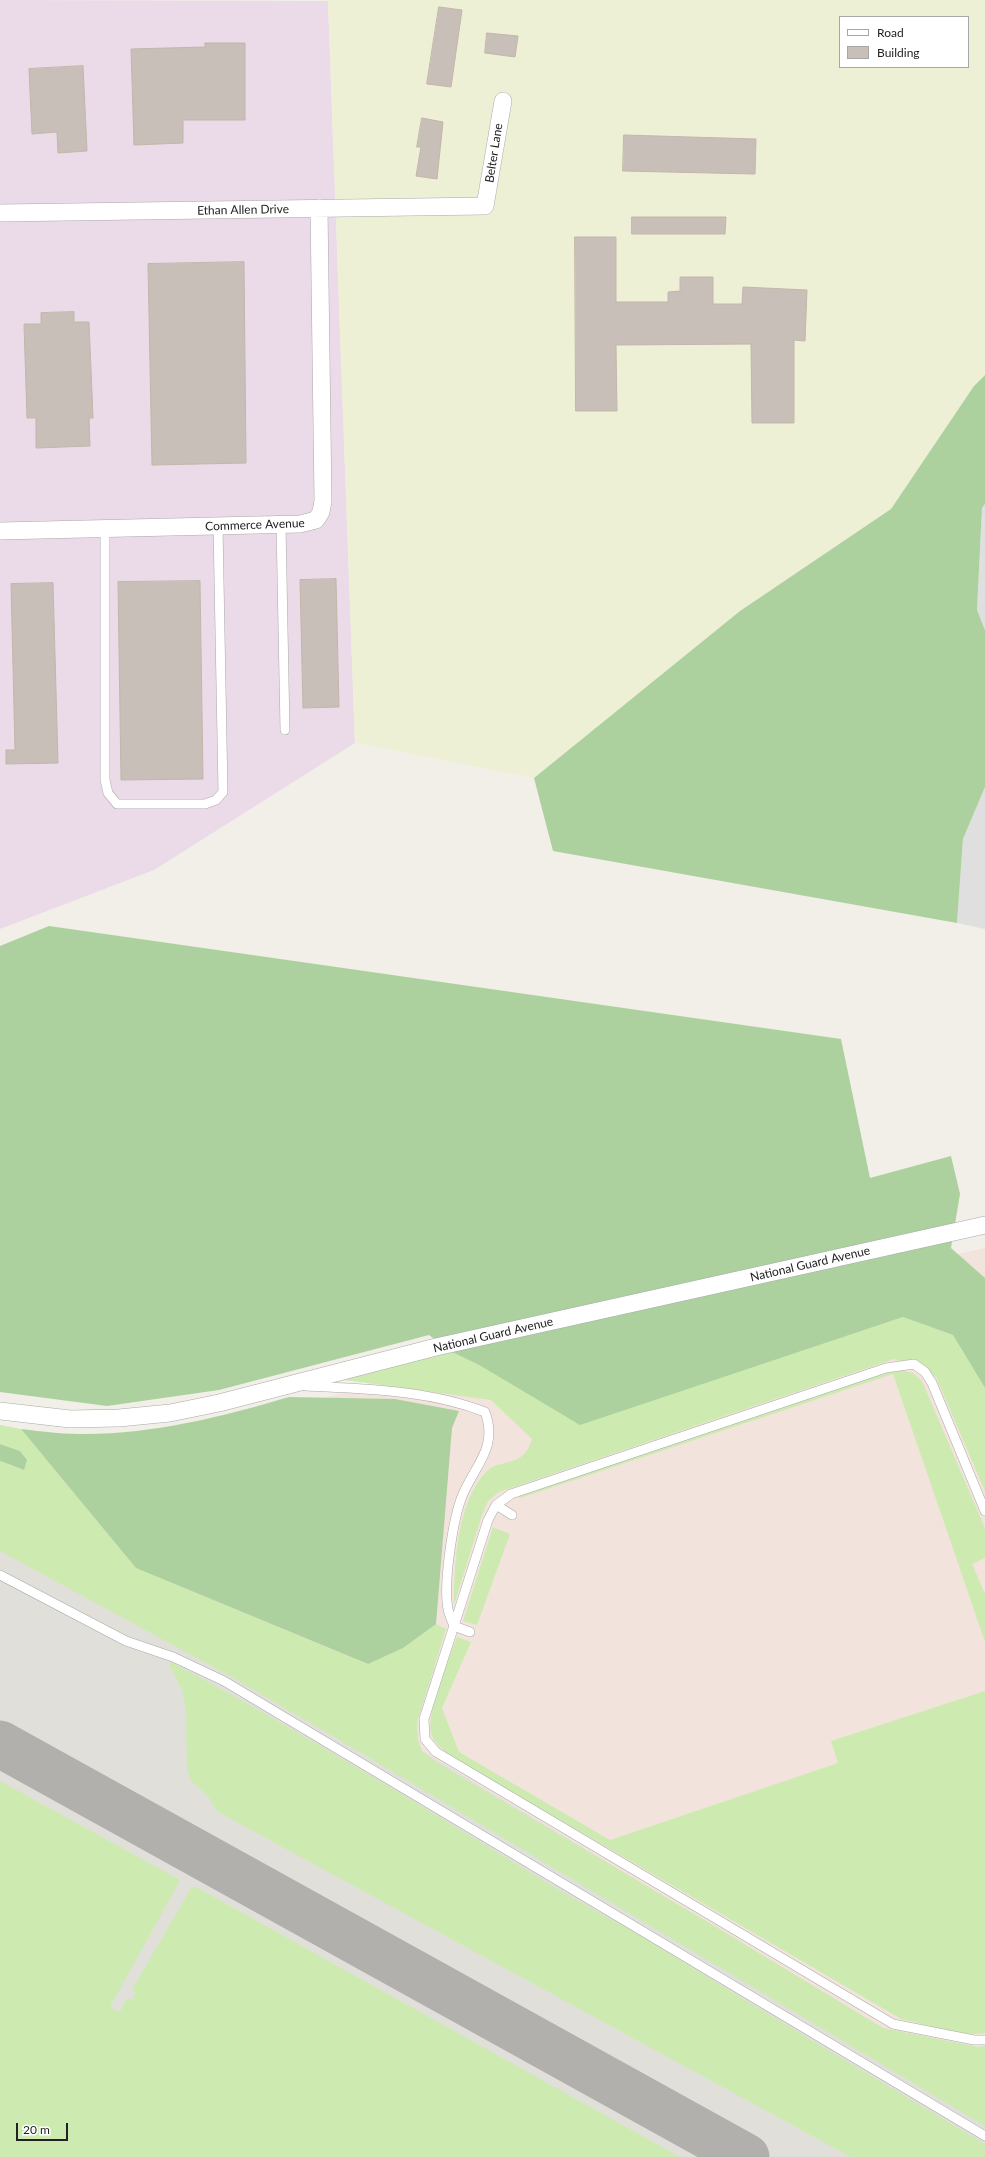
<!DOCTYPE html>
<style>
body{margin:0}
#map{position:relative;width:985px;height:2157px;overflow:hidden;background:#f2efe9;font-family:Lato,sans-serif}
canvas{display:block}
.legend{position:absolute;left:839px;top:16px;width:130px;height:52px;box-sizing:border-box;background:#fff;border:1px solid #a7a7a7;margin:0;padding:5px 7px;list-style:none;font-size:12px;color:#222}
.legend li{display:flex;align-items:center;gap:8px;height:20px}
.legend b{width:20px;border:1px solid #a7a7a7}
.scale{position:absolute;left:16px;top:2123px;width:52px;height:18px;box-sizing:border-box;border:2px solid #222;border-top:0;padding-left:5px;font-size:12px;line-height:14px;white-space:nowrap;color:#222;-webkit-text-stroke:3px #fff;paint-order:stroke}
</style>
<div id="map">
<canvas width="985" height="2157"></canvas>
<ul class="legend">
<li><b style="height:5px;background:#fff"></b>Road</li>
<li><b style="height:11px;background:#c7bfb8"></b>Building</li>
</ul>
<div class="scale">20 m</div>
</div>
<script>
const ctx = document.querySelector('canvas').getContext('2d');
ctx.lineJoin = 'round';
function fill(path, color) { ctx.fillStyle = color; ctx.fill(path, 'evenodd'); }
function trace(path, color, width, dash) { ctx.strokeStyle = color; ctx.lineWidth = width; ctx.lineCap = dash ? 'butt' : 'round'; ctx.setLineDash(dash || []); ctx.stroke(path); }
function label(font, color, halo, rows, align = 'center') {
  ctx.font = font + ' Lato,sans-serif'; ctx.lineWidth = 3; ctx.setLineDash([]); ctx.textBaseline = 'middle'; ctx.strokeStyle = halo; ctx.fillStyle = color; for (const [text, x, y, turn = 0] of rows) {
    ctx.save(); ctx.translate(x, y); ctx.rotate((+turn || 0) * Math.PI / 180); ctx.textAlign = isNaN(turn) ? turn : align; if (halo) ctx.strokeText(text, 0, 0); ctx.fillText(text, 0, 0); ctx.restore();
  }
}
fill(new Path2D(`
 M985 504V630L977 610 982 508Z
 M985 787V929L957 923 963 839Z`), '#e0dfdf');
fill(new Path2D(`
 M0 0 328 1 355 743 154 870 0 929Z`), '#ebdbe8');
fill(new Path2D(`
 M985 1248V2157H531L17 1467Z`), '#f3e3dd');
fill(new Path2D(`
 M17 1467 136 1568 367 1664 403 1648 435 1667 417 1722 418 1740 422 1751 883 2028 978 2047 985 2046V2157H0V1471Z`), '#e1dfda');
fill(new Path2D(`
 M319 0H985V375L974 386 891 509 740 611 534 778 355 743 328 1ZM840 17H968V67H840Z`), '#eef0d5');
fill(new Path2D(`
 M903 1317 953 1335 985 1388V1491L936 1377 894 1359 499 1492 488 1501 482 1515 454 1605C454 1564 457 1501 487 1471 496 1462 514 1464 523 1455 527 1452 530 1444 532 1439L491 1400 344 1380 393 1365 452 1352 481 1366 670 1394Z
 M901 1370 913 1373 922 1381 985 1528V1558L972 1564 985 1594V1642L893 1374 520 1498 518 1495 883 1373Z
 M0 1425 21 1429 136 1568 367 1664 403 1648 436 1624 446 1629 417 1722 418 1740 422 1751 436 1762 713 1925 883 2028 978 2047 985 2046V2126L343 1742 228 1675 0 1551V1461L23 1470 20 1451 0 1444Z
 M493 1527 510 1534 477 1625 463 1621Z
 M457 1637 471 1642 442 1708 459 1752 610 1840 838 1763 831 1741 985 1691V2033C969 2038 920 2023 901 2019L461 1762C451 1755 439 1749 433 1738 422 1718 449 1659 457 1637Z
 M171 1662C299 1730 421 1806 544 1881 578 1902 614 1920 647 1940 759 2009 872 2077 985 2144V2157H851L222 1814 216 1810 208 1796 191 1781 187 1769 186 1709 182 1690 169 1664Z
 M0 1781 180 1880 110 2007 120 2012 127 1998 132 2000 136 1992 132 1990 191 1888 196 1887 680 2157H0Z`), '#cdebb0');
fill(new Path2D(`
 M985 375V504L982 508 977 610 985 630V787L963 839 957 923 553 851 534 778 740 611 891 509 974 386Z
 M49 926 841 1039 870 1178 951 1156 960 1194 951 1248 985 1278V1388L953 1335 903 1317 580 1425 481 1366 452 1352 429 1335 219 1390 107 1406 0 1392V946Z
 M289 1397 395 1399 459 1411 452 1428 436 1624 403 1648 368 1664 136 1568 21 1429C40 1431 60 1434 79 1434 150 1435 221 1417 289 1397Z
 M0 1444 20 1451 27 1460 24 1470 0 1461Z`), '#add19e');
trace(new Path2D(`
 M0 1744 746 2157`), '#b1b0ac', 47);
const building = new Path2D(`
 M439 7 462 10 451 87 427 84Z
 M487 33 518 36 515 57 485 53Z
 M205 43H245V120H183V143L134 145 131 49 205 47Z
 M83 66 87 151 58 153 57 132 32 134 29 69Z
 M422 118 443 122 437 179 416 176 421 147H417Z
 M624 135 756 139 755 174 623 171Z
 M632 217H726L725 234H632Z
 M575 237H616V302H668V292L680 291V277H713V304H742L743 287 807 290 805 341 794 340V423H752L751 344 616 345 617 411H576Z
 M244 262 246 463 152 465 148 264Z
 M74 312V322H89L93 418H89L90 446 36 448V418H27L24 324H41V313Z
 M336 579 339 707 303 708 300 580Z
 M200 581 203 779 121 780 118 582Z
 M53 583 58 763 6 764V750H15L11 584Z`);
fill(building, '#c7bfb8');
trace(building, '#c4b6ab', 1);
const lane = new Path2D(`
 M281 525 285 730
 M105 529V780L108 793 117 804H205L216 800 223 792 218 526
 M306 1386C366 1389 429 1390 485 1412 498 1447 476 1464 463 1494 453 1517 443 1584 448 1609 449 1615 452 1620 454 1626L470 1632
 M496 1505 512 1515
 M985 1511 932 1383 925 1372 914 1364 886 1368 511 1494 496 1505 488 1520 424 1719 425 1739 436 1752 893 2024 974 2040H985
 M0 1575 126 1641 173 1657 224 1681 985 2136`);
const street = new Path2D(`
 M0 213 485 206 503 101
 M0 531 300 524 316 520 321 512 323 501 319 208
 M0 1411 70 1419 119 1418 170 1413 219 1403 436 1347 985 1225`);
trace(lane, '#a9a9a9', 10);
trace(street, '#a9a9a9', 18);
trace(lane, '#fff', 9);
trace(street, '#fff', 17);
label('12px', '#222', '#fff', [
 ["Belter Lane",494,153,-81],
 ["Ethan Allen Drive",243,210,-1],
 ["Commerce Avenue",255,525,-2],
 ["National Guard Avenue",810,1264,-13],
 ["National Guard Avenue",493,1335,-13]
]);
</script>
